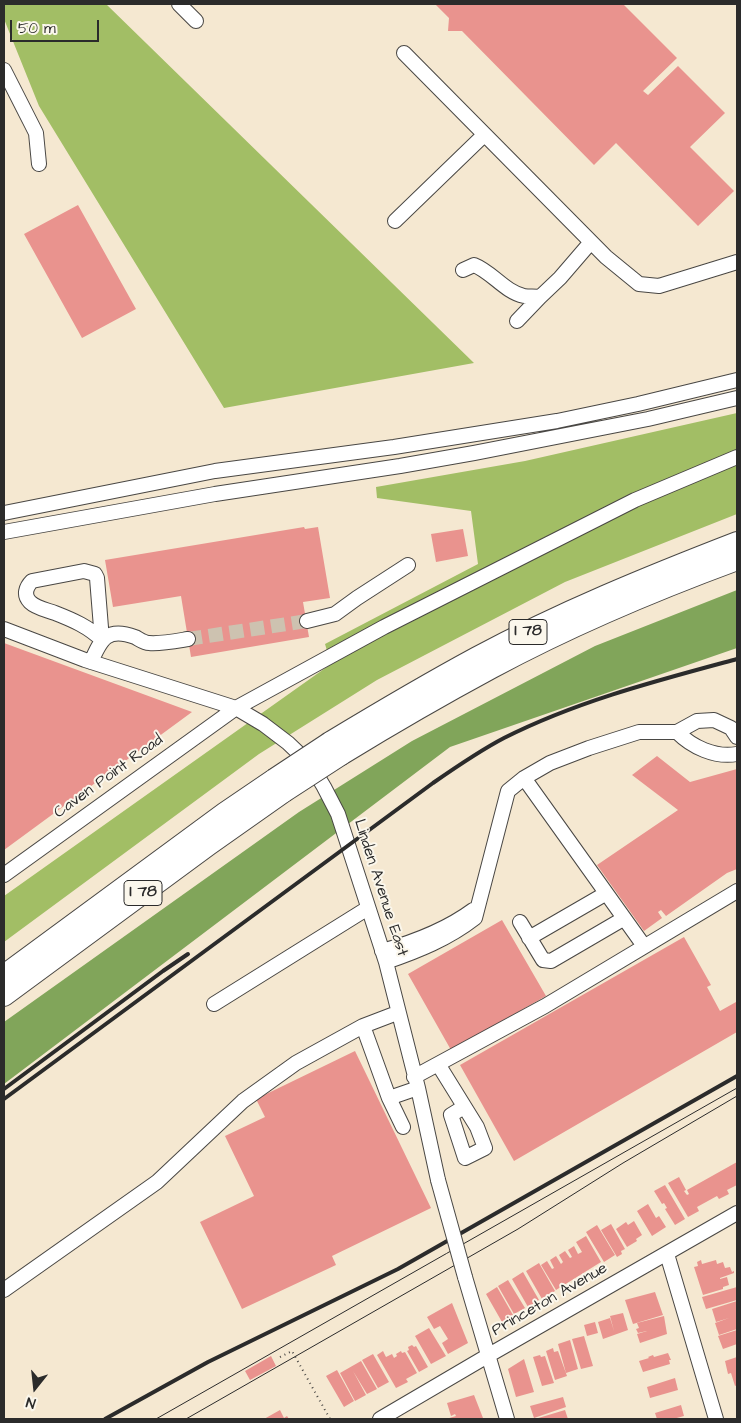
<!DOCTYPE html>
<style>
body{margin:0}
#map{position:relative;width:741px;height:1423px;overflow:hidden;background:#f5e8d1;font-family:"Architects Daughter",sans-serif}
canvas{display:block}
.frame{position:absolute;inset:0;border:5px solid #2b2b2b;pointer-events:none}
.north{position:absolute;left:10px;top:1363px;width:50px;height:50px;-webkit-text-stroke:4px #fbf7ec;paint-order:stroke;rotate:196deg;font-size:14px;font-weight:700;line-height:20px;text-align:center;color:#2b2b2b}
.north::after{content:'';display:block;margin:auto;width:18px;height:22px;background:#2b2b2b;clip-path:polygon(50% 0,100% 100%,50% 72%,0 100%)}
.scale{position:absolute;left:10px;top:20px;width:89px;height:22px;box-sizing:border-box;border:2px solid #2b2b2b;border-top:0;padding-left:6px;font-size:15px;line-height:18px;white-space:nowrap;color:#2b2b2b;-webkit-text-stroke:4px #fbf7ec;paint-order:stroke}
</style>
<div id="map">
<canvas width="741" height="1423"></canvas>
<div class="frame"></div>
<div class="north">N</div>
<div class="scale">50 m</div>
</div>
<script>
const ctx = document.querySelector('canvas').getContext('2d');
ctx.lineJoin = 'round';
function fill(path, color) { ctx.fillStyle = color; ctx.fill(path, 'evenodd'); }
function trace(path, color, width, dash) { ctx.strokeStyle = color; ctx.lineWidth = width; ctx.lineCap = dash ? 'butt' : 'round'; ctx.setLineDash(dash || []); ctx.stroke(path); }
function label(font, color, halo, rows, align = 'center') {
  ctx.font = font + ' "Architects Daughter",sans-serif'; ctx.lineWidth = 4; ctx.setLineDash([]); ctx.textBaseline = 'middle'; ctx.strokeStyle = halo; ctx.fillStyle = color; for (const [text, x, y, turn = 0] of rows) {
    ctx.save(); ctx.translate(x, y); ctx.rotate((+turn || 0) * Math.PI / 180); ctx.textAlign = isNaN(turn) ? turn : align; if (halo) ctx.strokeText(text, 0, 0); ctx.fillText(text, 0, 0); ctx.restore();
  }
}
fill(new Path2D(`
 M6 4H106L474 363 224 408 39 106 4 19V6Z
 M737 413V514L565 582 377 680 259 754 4 942V896L331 664 325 644 478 564 471 511 377 498 376 487 525 461Z`), '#a2be65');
fill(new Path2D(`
 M737 590V648L450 747 4 1084V1022L299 812 412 741 595 646Z`), '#81a55a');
fill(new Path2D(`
 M435 4H623L677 58 643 91 648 95 678 66 725 113 690 147 734 191 698 226 616 143 594 165 462 31H448L449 18Z
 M78 205 136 309 82 338 24 234Z
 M304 527 305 529 318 527 330 598 303 602 309 637 191 657 181 596 113 607 105 560Z
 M463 529 468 556 436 562 431 534Z
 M4 643 192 712 4 850Z
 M657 756 690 782 737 769V869L727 873 666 916 661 910 658 912 662 918 644 931 597 865 678 810 632 775Z
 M502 920 546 996 451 1050 408 974Z
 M684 937 711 985 707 987 720 1011 736 1002 737 1005V1032L514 1161 460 1065Z
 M355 1051 431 1208 332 1256 336 1265 242 1309 200 1222 254 1196 225 1136 265 1117 256 1099Z
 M737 1162V1185L727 1190 729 1194 719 1199 717 1196 697 1207 699 1211 688 1217 668 1183 679 1177 686 1190 684 1191 687 1195 689 1194 687 1190Z
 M665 1185 685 1219 675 1225 665 1209 667 1208 664 1203 662 1204 654 1191Z
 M648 1204 656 1218 659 1216 666 1227 652 1236 637 1211Z
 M634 1221 642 1235 636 1239 637 1241 627 1247 616 1229 626 1222 628 1225Z
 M611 1224 625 1249 621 1251 622 1254 617 1257 601 1230Z
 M597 1225 615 1255 604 1262 586 1232Z
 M586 1236 601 1262 556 1290 541 1265 547 1261 552 1269 554 1268 550 1260 556 1256 561 1264 563 1262 559 1255 565 1251 570 1258 572 1257 568 1250 574 1246 578 1254 582 1252 576 1242Z
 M701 1260 702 1264 716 1260 717 1264 723 1262 725 1268 730 1267 732 1272 734 1271V1273L720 1278V1279L727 1277 729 1285 723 1287V1289L703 1295 694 1267 698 1266 697 1262Z
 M539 1263 555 1291 542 1299 526 1271Z
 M523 1272 539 1300 528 1307 512 1279Z
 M508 1280 525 1308 514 1314 498 1286Z
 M497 1287 513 1315 502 1322 486 1294Z
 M737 1287V1300L706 1309 702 1297Z
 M655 1292 663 1315 633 1324 625 1300Z
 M737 1301V1329L719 1335 715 1323 729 1318 716 1322 712 1309Z
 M452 1303 468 1343 448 1354 442 1343 448 1339 440 1326 434 1329 427 1317Z
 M623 1313 628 1330 603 1339 598 1322 610 1318 614 1331 610 1316Z
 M664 1316 667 1334 640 1343 637 1334 647 1331 638 1333 636 1329 639 1328 637 1323Z
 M595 1322 598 1333 587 1336 584 1325Z
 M429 1328 446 1356 431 1364 415 1336Z
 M737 1330V1344L723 1349 718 1336Z
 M584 1336 593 1366 581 1369 572 1339Z
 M570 1340 578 1369 566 1373 558 1344Z
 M412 1345 414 1347 416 1346 428 1367 419 1372 407 1351 409 1350 408 1347Z
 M553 1348 554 1352 558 1351 567 1376 555 1380 546 1351Z
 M383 1351 386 1357 392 1354 394 1358 397 1356 396 1354 401 1351 402 1353 405 1352 417 1373 406 1379 408 1382 396 1388 377 1355Z
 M668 1353 671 1360H669L670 1364 643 1372 639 1361 649 1358 648 1357 653 1355 654 1357Z
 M373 1354 389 1382 378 1388 362 1360Z
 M540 1355 541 1357 545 1356 554 1383 542 1386 533 1357Z
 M271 1356 276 1366 250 1380 245 1371Z
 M737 1357V1385L735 1386 731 1373 728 1374 725 1361Z
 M524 1359 534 1392 516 1397 508 1369Z
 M361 1361 377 1389 367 1394 353 1371 366 1395 355 1401 340 1373Z
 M337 1370 354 1401 344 1407 326 1376Z
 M675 1378 678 1390 650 1398 647 1387Z
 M474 1395 483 1418 446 1419 456 1416 455 1414 451 1416 447 1403Z
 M563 1397 566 1407 534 1418 530 1406Z
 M681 1405 684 1416 673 1419H657L655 1413Z
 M280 1410 284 1418 287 1416 289 1419H264Z
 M565 1410 568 1419H535Z`), '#e9938e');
trace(new Path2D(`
 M188 639 307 621`), '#cdc2b0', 14, [14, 7]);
const minor = new Path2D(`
 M179 4 196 21
 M404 53 606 257 639 284 659 286 737 262
 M4 70 36 133 39 164
 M395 221 484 135
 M463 270 474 265C492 272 505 292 524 296 529 297 535 296 540 297L560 278 591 242
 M517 321 540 297
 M4 513 215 471 394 447 557 421 638 404 737 380
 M4 532 215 494 400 466 474 453 648 419 737 398
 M84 571 95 574 97 578 102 640C89 627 73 620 55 613 47 610 36 608 30 602 23 595 26 587 32 581Z
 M307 621 335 614 357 598 408 565
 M4 629 85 660 236 708 263 724 288 743 311 765 324 787 338 814 386 962 418 1088 438 1180
 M91 662C101 639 107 627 135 637 139 639 144 643 149 643 161 644 176 641 188 639
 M677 732C692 747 715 758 737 754
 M524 778 644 946
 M4 875 236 708 384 627 635 500 737 457
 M520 922 543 960 551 961 623 919
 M529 938 605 894
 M382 951C414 942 446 930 473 910
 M386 962C418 951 448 939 475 918L508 791 524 778 550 763 589 748 639 732H677L697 721 714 720 731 728 737 737
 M214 1004 368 908
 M363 1026 389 1098 403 1127
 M438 1064 477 1127 485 1148 465 1158 451 1115 464 1107
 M414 1077 545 1006 737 891
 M389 1098 418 1088
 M667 1254 716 1419
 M465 1277 507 1419
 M4 1290 157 1182 243 1101 296 1063 363 1026 397 1013
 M380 1419 489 1355 737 1213`);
const highway = new Path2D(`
 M330 742C378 713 427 684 477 657 561 612 649 576 737 542
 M341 755C390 725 440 696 492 668 570 626 653 591 737 560
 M4 975 224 813 274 779
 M4 996 209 845 284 792`);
trace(minor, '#494744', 16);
trace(highway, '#494744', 22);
trace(new Path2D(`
 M280 1357 292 1351 330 1419`), '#494744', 2, [1, 4]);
trace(minor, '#fff', 14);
trace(highway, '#fff', 20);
trace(new Path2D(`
 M156 1419 737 1088
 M186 1419 518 1229 623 1163 737 1096`), '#2b2b2b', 1);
trace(new Path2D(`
 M4 1089 163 971 188 954
 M4 1099 433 783C456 767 479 751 504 738 577 701 659 680 737 659
 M105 1419 208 1362 398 1269 737 1076`), '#2b2b2b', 4);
const minorBridge = new Path2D(`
 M438 1180 465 1277`);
const highwayBridge = new Path2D(`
 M274 779 330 742
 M284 792 341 755`);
trace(minorBridge, '#494744', 16, []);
trace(highwayBridge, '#494744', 22, []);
trace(minorBridge, '#fff', 14);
trace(highwayBridge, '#fff', 20);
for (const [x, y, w] of [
 [528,632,38],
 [143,893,38]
]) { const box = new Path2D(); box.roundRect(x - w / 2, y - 12.5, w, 25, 4); ctx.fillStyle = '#fbf7ec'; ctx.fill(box); trace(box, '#2b2b2b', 1); }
label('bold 15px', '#2b2b2b', null, [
 ["I 78",528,632],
 ["I 78",143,893]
]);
label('16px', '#2b2b2b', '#fbf7ec', [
 ["Caven Point Road",109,777,-36],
 ["Linden Avenue East",380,888,72],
 ["Princeton Avenue",550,1300,-30]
]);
</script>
